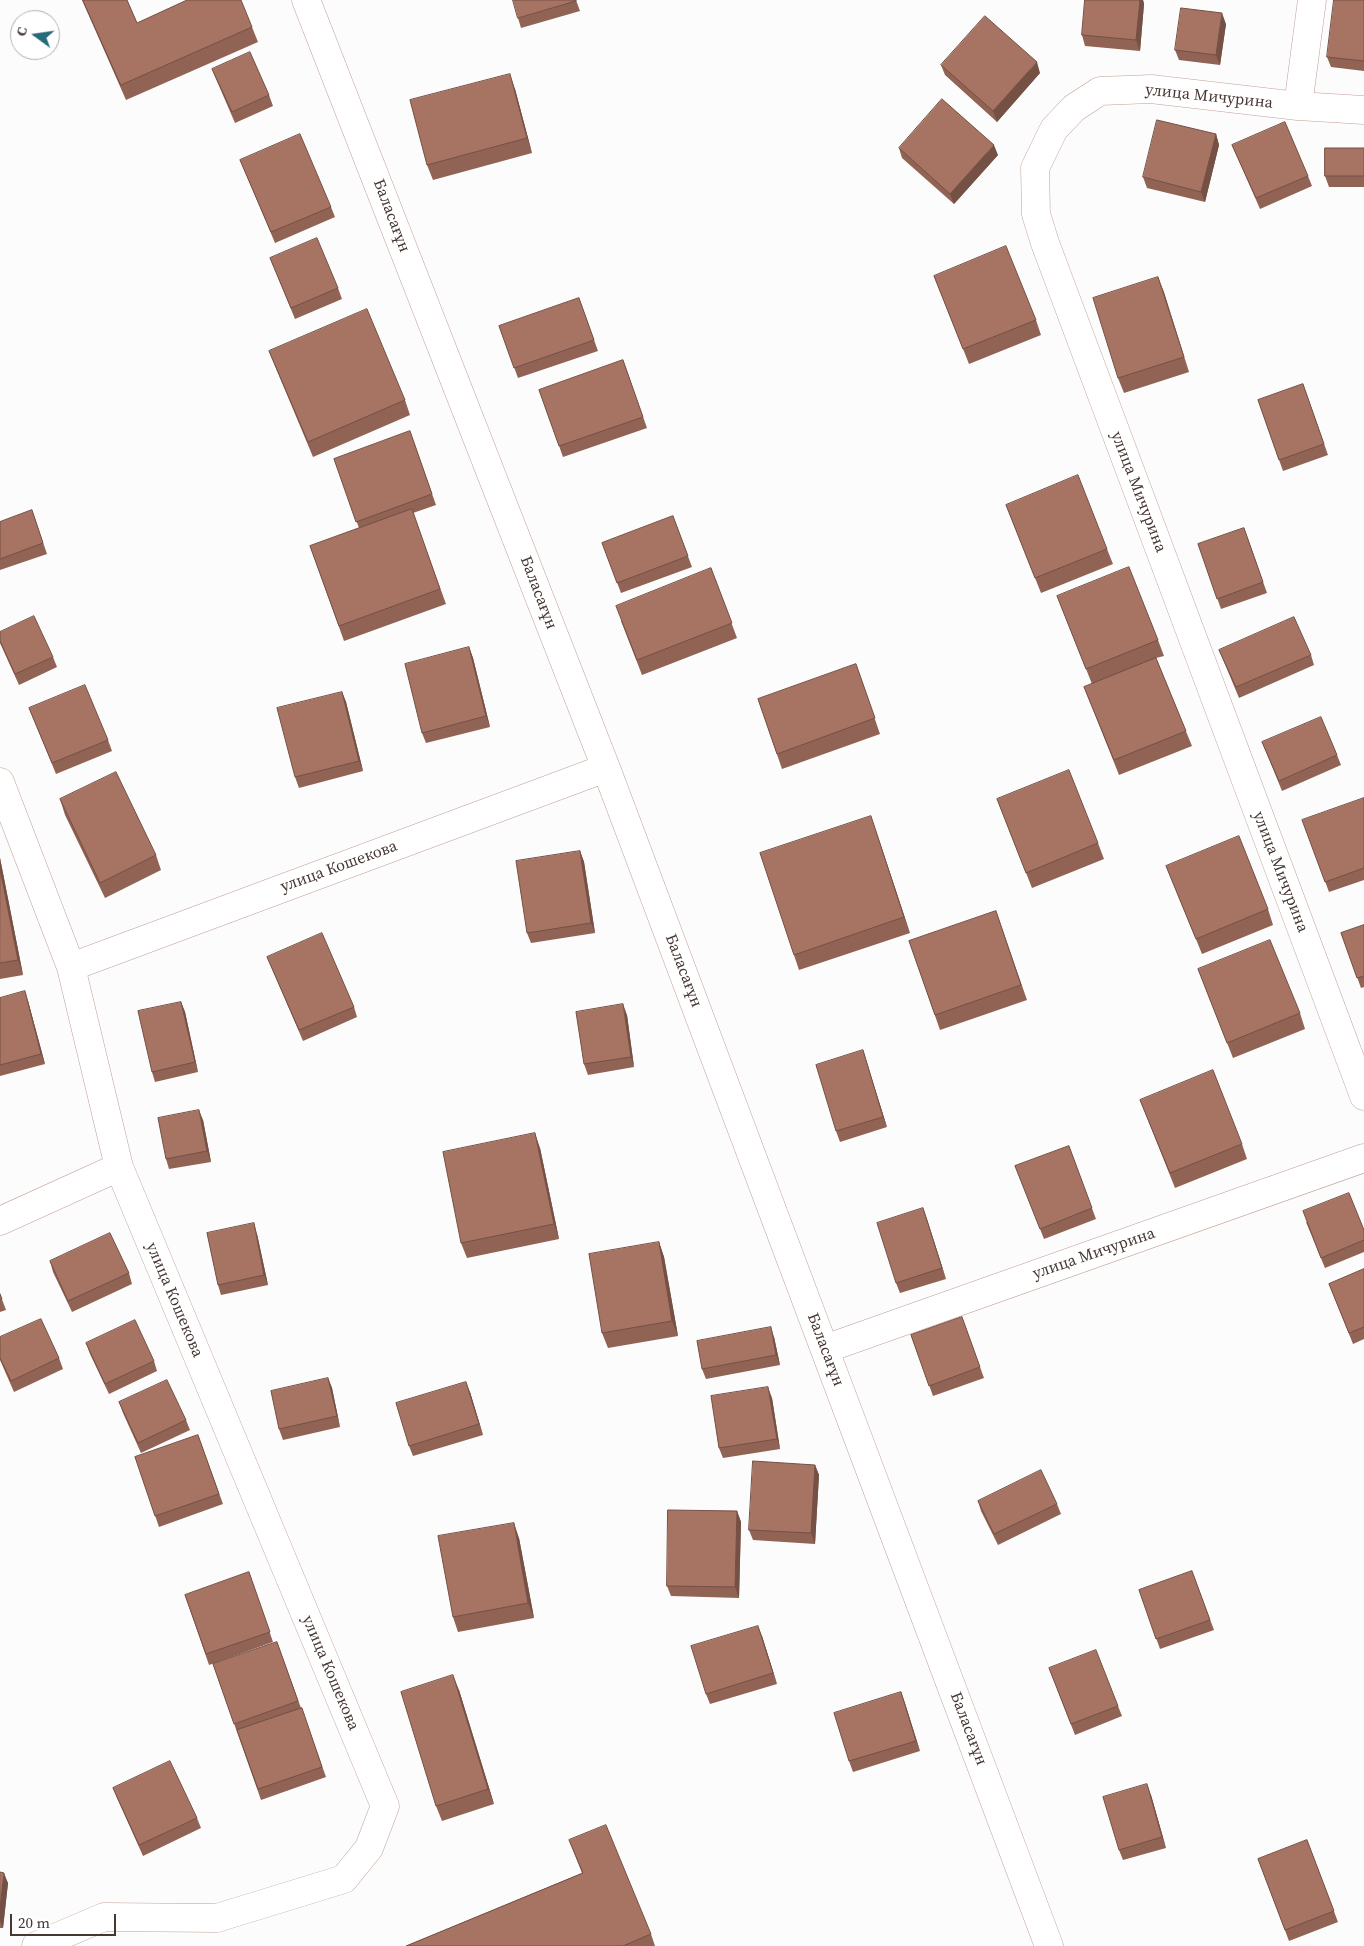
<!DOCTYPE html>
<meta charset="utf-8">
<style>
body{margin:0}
#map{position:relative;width:1364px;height:1946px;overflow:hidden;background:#fbfcfb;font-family:"Source Serif 4",serif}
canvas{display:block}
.north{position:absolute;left:10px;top:10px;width:50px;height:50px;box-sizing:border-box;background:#fff;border:1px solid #b5afad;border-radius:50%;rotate:284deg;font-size:14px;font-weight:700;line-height:20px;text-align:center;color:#463733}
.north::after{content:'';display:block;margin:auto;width:18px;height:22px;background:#266a7b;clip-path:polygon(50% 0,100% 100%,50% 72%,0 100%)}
.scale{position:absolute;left:10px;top:1914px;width:106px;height:22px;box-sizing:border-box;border:2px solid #463733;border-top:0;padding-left:6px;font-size:15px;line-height:18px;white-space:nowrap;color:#463733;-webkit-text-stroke:4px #fff;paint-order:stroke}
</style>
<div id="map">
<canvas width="1364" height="1946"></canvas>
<div class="north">С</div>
<div class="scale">20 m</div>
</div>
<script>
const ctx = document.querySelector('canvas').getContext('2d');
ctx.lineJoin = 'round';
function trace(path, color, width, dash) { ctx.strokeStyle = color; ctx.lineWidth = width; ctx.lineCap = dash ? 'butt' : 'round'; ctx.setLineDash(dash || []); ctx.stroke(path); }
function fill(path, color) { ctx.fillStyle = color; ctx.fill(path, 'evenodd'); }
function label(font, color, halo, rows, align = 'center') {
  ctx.font = font + ' "Source Serif 4",serif'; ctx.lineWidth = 5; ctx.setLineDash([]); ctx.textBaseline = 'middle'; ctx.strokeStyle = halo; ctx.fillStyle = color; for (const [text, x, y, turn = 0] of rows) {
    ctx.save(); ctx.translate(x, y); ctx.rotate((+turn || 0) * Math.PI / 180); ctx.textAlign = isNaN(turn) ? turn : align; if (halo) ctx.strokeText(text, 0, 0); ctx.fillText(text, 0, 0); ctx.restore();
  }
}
const minor = new Path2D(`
 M306 0 606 768 1049 1946
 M1298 106 1312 0
 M1364 110 1298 106 1151 89 1100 91 1074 108 1054 129 1035 168 1036 214 1045 243 1364 1096
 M0 782 71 967 606 768
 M0 1221 119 1167
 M825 1349 1364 1158
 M36 1946 104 1917 217 1918 344 1879 369 1848 385 1806 119 1167 71 967`);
trace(minor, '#c3a096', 29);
trace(minor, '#fff', 28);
fill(new Path2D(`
 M82 0H127L137 23 252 27 258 42 126 100Z
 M576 0 580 11 521 28 518 18Z
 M1085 0H1143L1144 4 1140 51 1085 46 1082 35Z
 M1364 0V71L1331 67 1327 57Z
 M1226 24 1220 65 1179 60 1175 50Z
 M941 65 1040 73 997 122 945 75Z
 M212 69 269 95 273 106 235 123 216 79Z
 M515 89 532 153 433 180 427 165Z
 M1216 134 1219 145 1205 202 1147 188 1143 177Z
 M1232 145 1308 176 1312 186 1260 209Z
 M899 148 998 155 954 204 902 158Z
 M1364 148V187H1329L1325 176Z
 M240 160 331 207 335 217 275 243Z
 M270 258 338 288 342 299 295 319Z
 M934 276 1036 320 1041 335 969 364Z
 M1158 277 1189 372 1124 393 1118 378Z
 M579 298 598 351 518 378 499 326Z
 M269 351 405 400 410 415 313 457 275 366Z
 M623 360 647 428 563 457 539 390Z
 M1303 384 1328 455 1283 471 1258 400Z
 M410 431 436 505 413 513 446 604 344 641 310 546 359 528 334 459Z
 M1006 505 1107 549 1113 564 1041 593Z
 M32 510 47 554 0 570V522Z
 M673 516 692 567 621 593 602 543Z
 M1244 528 1267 593 1221 609 1198 544Z
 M711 568 737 638 642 675 621 621Z
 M1057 596 1158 640 1164 656 1156 658 1192 746 1119 775 1084 687 1092 684Z
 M0 632 53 657 57 667 19 685 0 643Z
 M469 647 473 658 490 727 426 743 422 733Z
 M1219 650 1311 655 1314 665 1239 698Z
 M856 664 880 734 782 769 758 699Z
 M342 692 346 702 363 771 299 788 295 777Z
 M29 708 108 740 112 751 56 774Z
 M1262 742 1337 755 1341 765 1282 791Z
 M1364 798V880L1329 892 1306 830Z
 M60 799 156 855 161 870 105 898 65 815Z
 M997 799 1098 843 1104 859 1032 888Z
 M876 831 910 933 799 970 794 955Z
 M580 851 584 862 595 933 531 943 527 933Z
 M0 858 23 975 0 979Z
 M1166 866 1268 909 1273 925 1202 954Z
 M996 911 1027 1000 940 1030 909 941Z
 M1364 925V987L1361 988 1341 933Z
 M267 957 354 1007 357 1017 303 1041Z
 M1198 969 1300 1013 1305 1029 1233 1058Z
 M0 998 28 1001 45 1064 0 1076Z
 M181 1002 185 1012 198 1072 155 1082 152 1072Z
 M627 1015 634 1067 588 1075 584 1064Z
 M863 1050 887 1127 840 1142 836 1131Z
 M1140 1100 1242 1144 1247 1159 1175 1188Z
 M203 1120 211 1162 169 1169 166 1159Z
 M1069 1146 1096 1219 1044 1239 1015 1166Z
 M540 1148 559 1239 467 1258 461 1243Z
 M923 1208 946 1279 900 1293 896 1283Z
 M1306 1222 1364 1230V1252L1325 1268Z
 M257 1234 268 1285 221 1295 218 1285Z
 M659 1242 664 1257 678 1336 608 1348 602 1333Z
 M50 1261 129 1273 132 1284 72 1312 53 1272Z
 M1364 1269V1339L1353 1344 1329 1284Z
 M0 1294 6 1310 0 1312Z
 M962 1317 984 1378 933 1396 911 1335Z
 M0 1337 59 1358 63 1369 14 1392 0 1360Z
 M774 1337 780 1365 706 1379 702 1369Z
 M86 1343 154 1361 157 1371 109 1394 90 1354Z
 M328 1378 332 1388 340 1427 283 1440 279 1429Z
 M470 1392 483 1435 413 1456 409 1446Z
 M772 1398 780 1449 723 1458 719 1448Z
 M119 1402 186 1420 190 1430 141 1453 123 1413Z
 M198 1435 223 1504 159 1527 135 1457Z
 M815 1465 819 1475 815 1544 753 1540 749 1530Z
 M978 1501 1057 1504 1061 1514 998 1545 981 1511Z
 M737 1511 741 1522 739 1598 671 1596 667 1586Z
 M519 1538 534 1618 458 1632 453 1617Z
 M1192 1571 1214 1630 1160 1649 1139 1590Z
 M249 1572 273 1642 209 1665 185 1595Z
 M762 1636 777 1684 710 1704 706 1694Z
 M277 1642 301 1708 305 1718 326 1777 261 1800 213 1664Z
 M1049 1668 1118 1706 1122 1716 1075 1735Z
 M459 1690 494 1804 442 1821 436 1806Z
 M901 1692 920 1751 853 1772 849 1761Z
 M113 1788 197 1818 201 1828 143 1856 117 1798Z
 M1151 1795 1166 1848 1123 1860 1119 1850Z
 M569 1840 651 1934 655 1946H406L582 1873Z
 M1307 1840 1338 1922 1289 1941 1258 1859Z
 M0 1872 8 1883 3 1928H0Z`), '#906355');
fill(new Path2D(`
 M1140 0H1143L1144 4 1140 51 1136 40Z
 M1222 13 1226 24 1220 65 1216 55Z
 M1037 62 1040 73 997 122 993 111Z
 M510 74 515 89 532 153 527 138Z
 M1216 134 1219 145 1205 202 1201 192Z
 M994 145 998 155 954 204 950 194Z
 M1158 277 1164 292 1189 372 1184 357Z
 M469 647 473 658 490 727 486 716Z
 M342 692 346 702 363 771 359 761Z
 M871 816 910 933 904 917Z
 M580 851 584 862 595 933 591 923Z
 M0 858 23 975 18 960 0 869Z
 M25 991 28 1001 45 1064 41 1054Z
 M181 1002 185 1012 198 1072 195 1062Z
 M623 1004 627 1015 634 1067 631 1057Z
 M863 1050 866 1061 887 1127 883 1117Z
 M199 1110 203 1120 211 1162 207 1151Z
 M535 1133 540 1148 559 1239 554 1224Z
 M923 1208 927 1219 946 1279 942 1268Z
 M254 1223 257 1234 268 1285 264 1275Z
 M659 1242 664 1257 678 1336 672 1321Z
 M771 1327 774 1337 780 1365 776 1355Z
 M328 1378 332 1388 340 1427 337 1416Z
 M466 1382 470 1392 483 1435 479 1424Z
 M768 1387 772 1398 780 1449 777 1439Z
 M815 1465 819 1475 815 1544 811 1533Z
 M737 1511 741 1522 739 1598 735 1587Z
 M514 1523 519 1538 534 1618 528 1603Z
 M758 1626 762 1636 777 1684 773 1673Z
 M453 1675 459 1690 494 1804 488 1789Z
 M901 1692 905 1703 920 1751 916 1741Z
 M1147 1784 1151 1795 1166 1848 1162 1837Z
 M4 1873 8 1883 3 1928 0 1921V1909Z`), '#755045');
const building = new Path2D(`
 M83 0H127L137 23 187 0H241L252 27 121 85Z
 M513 0H576V1L518 18Z
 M1085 0H1140L1136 40 1082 35Z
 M1334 0H1364V61L1327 57Z
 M1181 8 1222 13 1216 55 1175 50Z
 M985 16 1037 62 993 111 941 65Z
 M250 52 269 95 232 112 212 69Z
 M510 74 527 138 427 165 410 100Z
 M942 99 994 145 950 194 899 148Z
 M1157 120 1216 134 1201 192 1143 177Z
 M1285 122 1308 176 1256 198 1232 145Z
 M300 134 331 207 271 232 240 160Z
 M1325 148H1364V176H1325Z
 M317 238 338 288 291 308 270 258Z
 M1006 246 1036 320 963 349 934 276Z
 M1158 277 1184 357 1118 378 1093 298Z
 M579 298 594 340 514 368 499 326Z
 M367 309 405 400 308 442 269 351Z
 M623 360 643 417 559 446 539 390Z
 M1303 384 1324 444 1279 460 1258 400Z
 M410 431 432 494 356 522 334 459Z
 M1078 475 1107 549 1035 578 1006 505Z
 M412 509 440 589 339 626 310 546Z
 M32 510 43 543 0 559V522Z
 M673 516 688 556 617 583 602 543Z
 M1244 528 1263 582 1217 599 1198 544Z
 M1129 567 1158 640 1086 669 1057 596Z
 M711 568 732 623 637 660 616 606Z
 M34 616 53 657 15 674 0 641V632Z
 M1294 617 1311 655 1236 687 1219 650Z
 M469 647 486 716 422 733 405 664Z
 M1156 658 1186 731 1114 760 1084 687Z
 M856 664 875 718 777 754 758 699Z
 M85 685 108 740 52 763 29 708Z
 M342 692 359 761 295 777 277 708Z
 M1321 717 1337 755 1279 781 1262 742Z
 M1069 770 1098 843 1026 873 997 799Z
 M116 772 156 855 100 883 60 799Z
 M1364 798V868L1325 882 1302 820Z
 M871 816 904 917 794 955 760 853Z
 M1239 836 1268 909 1196 939 1166 866Z
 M580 851 591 923 527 933 516 861Z
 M0 869 18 960 0 963Z
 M996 911 1021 985 935 1015 909 941Z
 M1364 925V976L1357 978 1341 933Z
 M322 933 354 1007 299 1030 267 957Z
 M1270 940 1300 1013 1227 1043 1198 969Z
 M25 991 41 1054 0 1065V998Z
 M181 1002 195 1062 152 1072 138 1011Z
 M623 1004 631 1057 584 1064 576 1012Z
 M863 1050 883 1117 836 1131 816 1065Z
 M1213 1070 1242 1144 1170 1173 1140 1100Z
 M199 1110 207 1151 166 1159 158 1118Z
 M535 1133 554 1224 461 1243 443 1152Z
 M1069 1146 1092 1208 1040 1229 1015 1166Z
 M1349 1193 1364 1230V1240L1321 1258 1303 1211Z
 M923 1208 942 1268 896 1283 877 1223Z
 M254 1223 264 1275 218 1285 207 1233Z
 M110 1233 129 1273 68 1301 50 1261Z
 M659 1242 672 1321 602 1333 589 1254Z
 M1364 1269V1327L1349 1333 1329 1284Z
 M0 1294 2 1299 0 1300Z
 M962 1317 980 1367 929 1386 911 1335Z
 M41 1319 59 1358 11 1381 0 1358V1337Z
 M135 1320 154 1361 105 1384 86 1343Z
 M771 1327 776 1355 702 1369 697 1341Z
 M328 1378 337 1416 279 1429 271 1391Z
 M167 1380 186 1420 138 1443 119 1402Z
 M466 1382 479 1424 409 1446 396 1403Z
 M768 1387 777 1439 719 1448 711 1396Z
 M198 1435 219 1494 155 1516 135 1457Z
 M753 1461 815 1465 811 1533 749 1530Z
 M1041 1470 1057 1504 994 1534 978 1501Z
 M668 1510 737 1511 735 1587 667 1586Z
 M514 1523 528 1603 453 1617 438 1536Z
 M1192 1571 1210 1620 1156 1639 1139 1590Z
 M249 1572 270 1632 206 1654 185 1595Z
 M758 1626 773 1673 706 1694 691 1646Z
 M277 1642 298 1701 234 1724 213 1664Z
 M1096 1650 1118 1706 1071 1724 1049 1668Z
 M453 1675 488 1789 436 1806 401 1692Z
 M901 1692 916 1741 849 1761 834 1713Z
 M302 1708 322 1767 258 1789 237 1730Z
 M170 1761 197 1818 139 1845 113 1788Z
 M1147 1784 1162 1837 1119 1850 1103 1797Z
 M606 1825 651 1934 623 1946H406L583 1873 569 1840Z
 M1307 1840 1334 1911 1285 1930 1258 1859Z
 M0 1872 4 1873 0 1909Z`);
fill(building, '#a77363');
trace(building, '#755045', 1);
label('16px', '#463733', '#fff', [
 ["улица Мичурина",1209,97,6],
 ["Баласағұн",391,216,69],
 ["улица Мичурина",1138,492,69],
 ["Баласағұн",538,593,69],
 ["улица Кошекова",339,867,-20],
 ["улица Мичурина",1280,872,69],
 ["Баласағұн",683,971,69],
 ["улица Мичурина",1094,1254,-19],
 ["улица Кошекова",174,1300,67],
 ["Баласағұн",825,1350,69],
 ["улица Кошекова",330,1673,67],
 ["Баласағұн",968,1729,69]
]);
</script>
